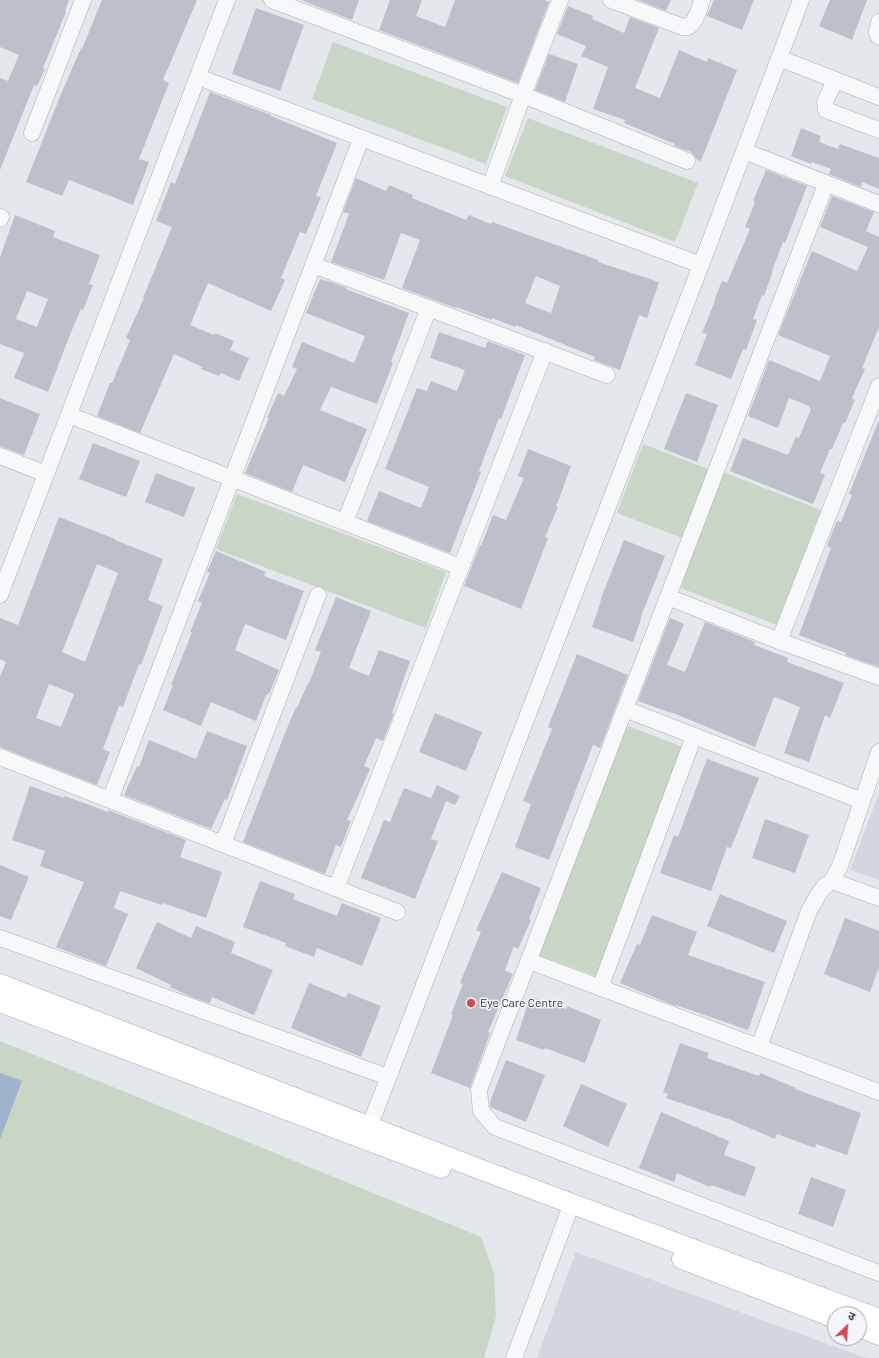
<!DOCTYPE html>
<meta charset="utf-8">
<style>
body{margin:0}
#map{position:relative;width:879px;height:1358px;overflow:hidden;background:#e4e7ec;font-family:Barlow,"Noto Sans Devanagari",sans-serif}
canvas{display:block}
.north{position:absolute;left:827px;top:1306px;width:40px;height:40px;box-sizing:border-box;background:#f4f6f9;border:1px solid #a4a8b1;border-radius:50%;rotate:25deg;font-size:11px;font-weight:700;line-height:16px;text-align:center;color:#2b3445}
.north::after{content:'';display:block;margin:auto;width:14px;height:18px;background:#d1495b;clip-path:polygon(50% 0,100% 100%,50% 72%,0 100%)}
</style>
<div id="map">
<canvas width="879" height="1358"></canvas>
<div class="north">उ</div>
</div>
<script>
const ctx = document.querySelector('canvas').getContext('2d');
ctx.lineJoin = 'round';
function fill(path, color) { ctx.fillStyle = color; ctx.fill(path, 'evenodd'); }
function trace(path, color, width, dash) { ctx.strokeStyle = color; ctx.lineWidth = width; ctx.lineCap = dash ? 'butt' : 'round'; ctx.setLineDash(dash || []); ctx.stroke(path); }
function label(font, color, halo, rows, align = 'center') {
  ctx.font = font + ' Barlow,sans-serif'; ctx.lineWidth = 3; ctx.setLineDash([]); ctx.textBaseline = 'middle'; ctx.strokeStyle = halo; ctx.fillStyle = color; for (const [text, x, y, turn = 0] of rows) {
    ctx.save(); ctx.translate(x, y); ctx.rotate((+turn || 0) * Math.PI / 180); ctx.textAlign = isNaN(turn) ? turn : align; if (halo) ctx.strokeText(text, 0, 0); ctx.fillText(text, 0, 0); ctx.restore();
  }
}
fill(new Path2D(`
 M879 793V880L850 870Z
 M576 1252 866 1358H537Z`), '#d2d6de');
fill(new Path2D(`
 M333 42 507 107 486 164 312 99Z
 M528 118 698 183 675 242 505 176Z
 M643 444 708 469 682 538 617 513Z
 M723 472 821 510 777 625 678 587Z
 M237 494 446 572 426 628 216 549Z
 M625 725 683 747 596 976 538 955Z
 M0 1041 481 1237 494 1273 496 1316 484 1358H0Z`), '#c9d6c5');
fill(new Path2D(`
 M0 1073 22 1081 0 1139Z`), '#9fb4cc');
fill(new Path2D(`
 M0 0H69L65 11 66 12 43 68 45 69 37 86 34 85 0 170V78L8 81 19 55 0 47Z
 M102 0H197L163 80 169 83 139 159 149 162 133 205 69 180 62 196 26 182 61 94 81 48 82 49Z
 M301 0H359L352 20Z
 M390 0H422L416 16 445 27 455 0H544L549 2 518 83 379 30Z
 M638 0H671L666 11Z
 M714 0H754L742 30 707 16Z
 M830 0H867L852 40 819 26Z
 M568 6 593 16 592 19 624 33 630 17 659 28 635 88 660 98 679 50 707 62 708 58 737 70 701 161 696 159 694 155 691 152 674 146 675 144 624 123 625 120 593 109 608 67 581 56 586 46 557 34Z
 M256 8 304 25 280 91 232 74Z
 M549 54 578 64 565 102 535 90Z
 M210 92 271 115V116L337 143 316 196 321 197 306 234 300 232 281 278 285 280 271 311 208 283 190 325 214 335 215 333 234 341 230 350 249 358 239 381 221 373 219 376 201 369 202 367 174 354 140 433 97 416 110 383H112L130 340 126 338 144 298H143L172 227 156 221 171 182 175 184Z
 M801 128 821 136 819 142 838 149 840 144 879 158V189L862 182 861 187 829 174 831 169 812 162 811 164 791 156Z
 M766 170 807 186 785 243 783 242 772 271H773L764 296 762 295 753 319 757 320 746 350 743 349 731 379 695 365 707 334 702 333 715 301H714L722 281 727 283 750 229 745 227 755 202 753 201Z
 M356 178 386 191 389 185 413 195 412 198 466 220 469 215 491 224 492 222 598 260V262L659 282 647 318 639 315 620 370 594 360 595 357 516 325 515 327 492 318V320L456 307V308L402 288 420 240 401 233 384 280 331 262 349 214 343 212ZM536 276 560 286 551 313 525 303Z
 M832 196 874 212 866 231 879 237V327L862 368 865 369 852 398 855 400 845 423H843L832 449H830L820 473 825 475 813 504 730 471 743 438 788 455 796 437 799 438 811 409 809 408V406L789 398 778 428 748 416 769 360 820 381 830 356 778 335 812 251 857 271 868 247 820 227Z
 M15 215 55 231 53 237 100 255 89 284 93 285 83 310 81 309 69 337 48 392 14 378 24 353 0 344V257ZM27 291 48 299 37 327 16 319Z
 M320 279 324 281 325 280 347 288 346 289 409 313 391 362 393 363 377 404 331 387 320 410 367 429 345 482 303 465 292 492 245 473 269 418H267L278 393 284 396 297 369 292 367 302 342 354 363 365 336 306 313Z
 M439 332 485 348 488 341 525 355 501 419 499 418 479 471 481 472 450 553 367 521 379 491 421 508 429 487 385 469 417 388 427 391 431 381 457 391 465 370 430 358Z
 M686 393 718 405 697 462 664 449Z
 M0 398 40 414 24 455 0 446Z
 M879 420V667L845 655 846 653 799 635 831 548 827 546 837 521 841 522 852 495 849 494Z
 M93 443 140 461 126 497 79 479Z
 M528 449 571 466 556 507H558L545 537 548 538 521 609 464 586 480 545 481 546 493 515 506 520 524 478 518 476Z
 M156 473 195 488 184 517 145 502Z
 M59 517 115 539V540L163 559 148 600 163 606 141 665 139 664 123 707 119 706 103 749 110 752 97 785 0 747V677L6 662 0 659V618L18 625ZM97 564 118 573 85 662 62 652ZM49 684 74 694 61 727 36 718Z
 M624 540 665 556 640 619H641L633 642 592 627 601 601H600Z
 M216 551 266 572 264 576 304 591 286 640 245 624 235 650 279 670 269 694 267 693 256 721 211 702 201 726 163 710 173 685H171L192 632H190L202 603 198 601 210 573 207 572Z
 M336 597 371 611 349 668 369 676 379 650 410 661 392 713H394L383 741 376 738 364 766 370 769 347 820 351 821 341 847 336 845 325 874 243 842 285 733 296 707 297 708 308 683H309L321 652 315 650Z
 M670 618 684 624 667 665 685 672 705 622 755 642 754 645 788 658 787 662 844 683 830 718 825 715 809 762 784 753 800 707 774 697 755 747 671 712V713L638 701Z
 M577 654 628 675 600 748 593 745 549 860 515 847 531 804 523 801 552 729 548 727Z
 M435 713 482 732 466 771 419 752Z
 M207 731 247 746 227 800 225 799 211 829 124 795 137 766 139 767 149 740 196 759Z
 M707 759 759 778 731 848 727 847 711 891 660 873 674 835 678 837Z
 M437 785 460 796 455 805 446 801 431 839 438 841 415 899 361 878 384 820 390 822 404 788 431 798Z
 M30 786 64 798 65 796 108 812V810L186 840 180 857 222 872 206 918 163 903 162 905 120 891 114 908 128 914 106 966 56 947 84 882 40 866 45 851 12 840Z
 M765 819 809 835 795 873 752 858Z
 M0 865 29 877 11 920 0 916Z
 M502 872 541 888 529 919 531 920 518 949 514 946 505 970 513 974 488 1032 490 1033 470 1088 431 1073 453 1015 451 1014 463 984 460 983 481 932 476 930Z
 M260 881 295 894 293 899 337 916 342 903 381 918 362 966 317 948 314 957 285 946 286 943 243 927Z
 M720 894 787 921 774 953 707 926Z
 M652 915 697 932 688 955 765 982 748 1030 676 1005 675 1006 620 983 637 944 640 945Z
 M845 918 879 931V967L870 992 824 974Z
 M157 922 191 938 196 926 235 942 231 953 273 970 254 1015 212 997 210 1003 194 998 170 987 171 985 136 968Z
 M309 983 346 998 348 993 381 1006 361 1057 291 1028Z
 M530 997 566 1009 567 1006 601 1020 585 1063 545 1048 544 1050 516 1040Z
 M680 1043 709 1053 707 1058 759 1076 760 1073 796 1088 795 1089 861 1113 847 1155 816 1144 815 1148 777 1134 775 1139 731 1120 666 1098 668 1094 663 1092Z
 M506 1060 545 1075 526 1122 490 1107V1102Z
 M581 1084 627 1104 608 1147 563 1126Z
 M661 1112 729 1141 724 1155 756 1167 745 1197 711 1185 710 1187 677 1173 674 1182 639 1168Z
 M811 1177 846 1190 833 1227 798 1214Z`), '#bbc0ca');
const minor = new Path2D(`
 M272 0 523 95 687 161
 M611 0 683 27H688C697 20 699 10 702 0
 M879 22 877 32 879 37
 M779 58 879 97
 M198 77 701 265
 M835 80 825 102 826 110 879 130
 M32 133 83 0
 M744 151 879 204
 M826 184 479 1090 481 1111 495 1127 879 1273
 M490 187 523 95 560 0
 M0 219 1 217
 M313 265 607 375
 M69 415 460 567
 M0 456 46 474
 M345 522 429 308
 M0 595 227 0
 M668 597 779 641 879 677
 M779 641 879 386
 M625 709 862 801
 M0 757 397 912
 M110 800 361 139
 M223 844 318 595
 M832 881 879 898
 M336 888 545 351
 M0 938 388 1077
 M529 961 879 1092
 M600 988 694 736
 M759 1047 809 911 818 895 824 887 832 881 840 866 879 752
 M365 1138 701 265 801 0
 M514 1358 572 1203`);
const major = new Path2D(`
 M0 984 482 1170 879 1319
 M0 1002 441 1168
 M682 1259 835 1318
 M859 1327 879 1335`);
trace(minor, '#a9aeb7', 17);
trace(major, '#a3abb8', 21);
trace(minor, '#f7f8fa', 16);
trace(major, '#fff', 20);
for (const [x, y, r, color] of [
 [471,1003,5,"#d1495b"]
]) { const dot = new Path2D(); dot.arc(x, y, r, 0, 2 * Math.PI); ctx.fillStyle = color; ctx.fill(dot); trace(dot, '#f4f6f9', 1.5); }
label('12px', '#2b3445', '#f4f6f9', [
 ["Eye Care Centre",480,1003]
], 'left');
</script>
